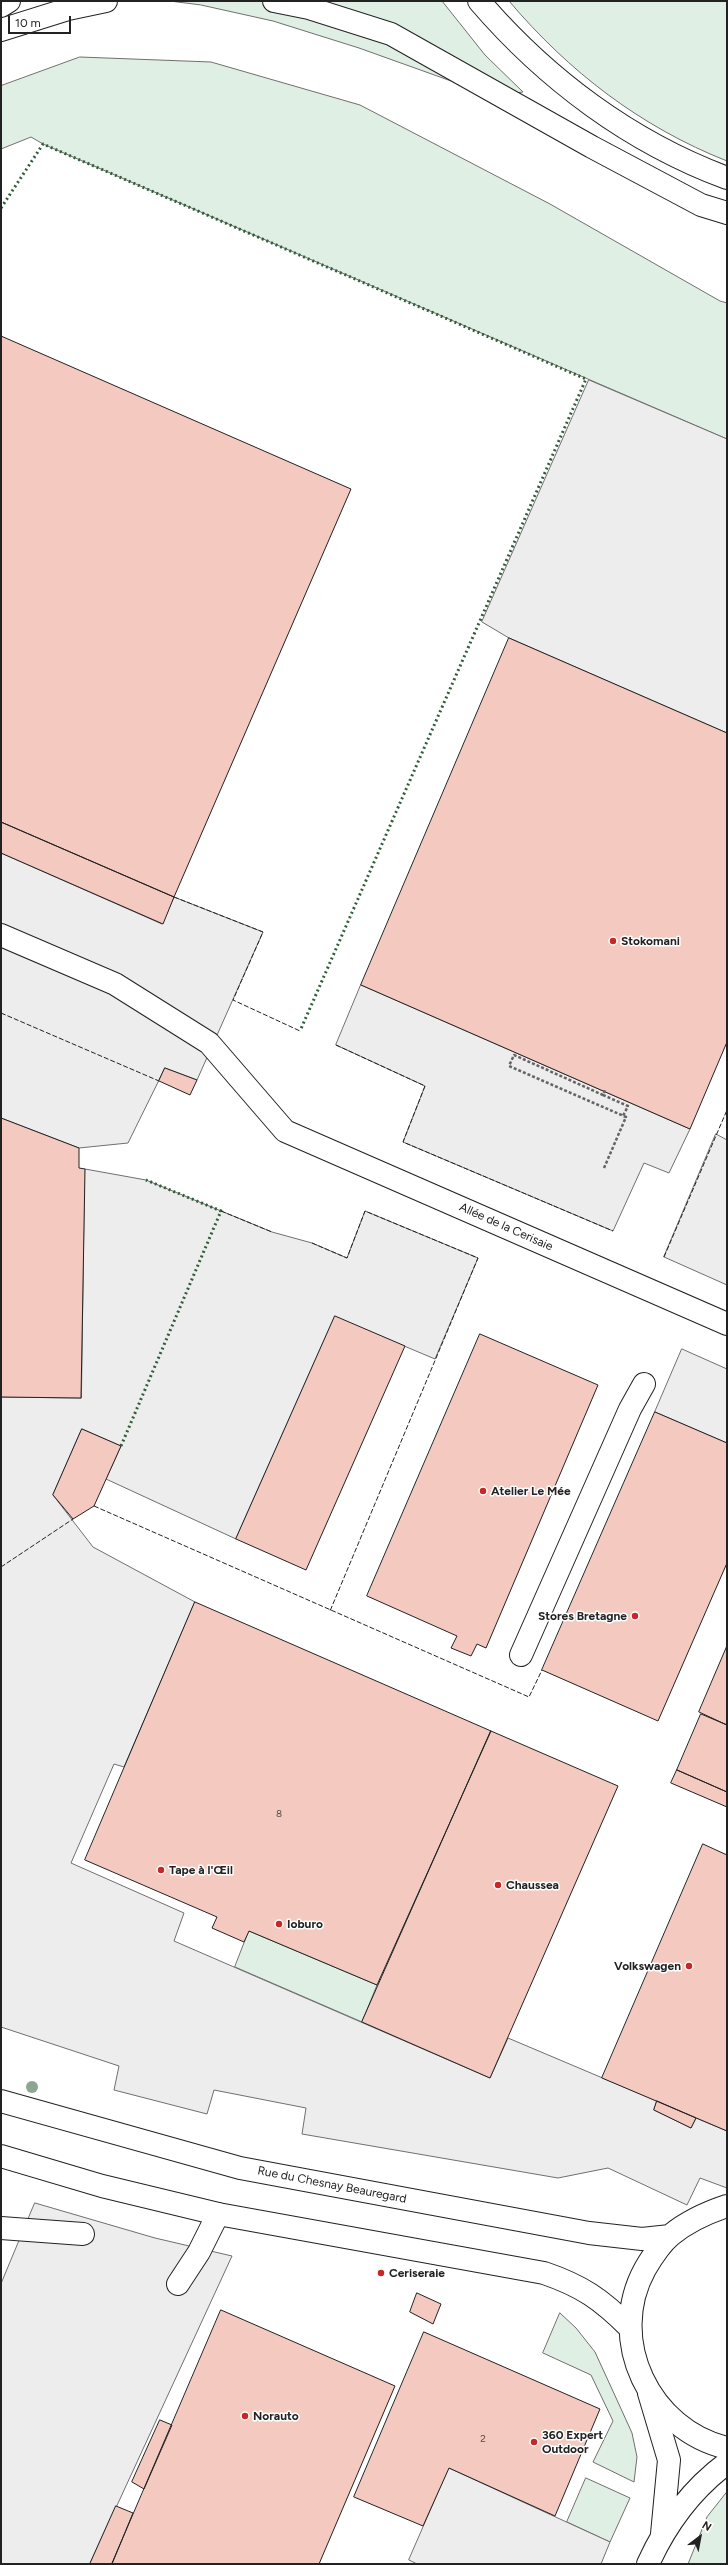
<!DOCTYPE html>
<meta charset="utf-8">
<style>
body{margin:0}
#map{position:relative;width:728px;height:2565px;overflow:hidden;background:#fff;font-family:Figtree,sans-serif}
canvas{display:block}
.frame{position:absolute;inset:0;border:2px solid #222;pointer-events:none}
.north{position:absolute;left:680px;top:2517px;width:40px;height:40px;-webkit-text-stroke:3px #fff;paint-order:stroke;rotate:32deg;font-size:11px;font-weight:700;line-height:16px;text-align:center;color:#222}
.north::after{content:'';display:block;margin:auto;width:14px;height:18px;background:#222;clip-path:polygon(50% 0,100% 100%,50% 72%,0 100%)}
.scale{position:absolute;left:8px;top:16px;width:63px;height:18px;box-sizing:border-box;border:2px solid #222;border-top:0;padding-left:5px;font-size:12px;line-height:14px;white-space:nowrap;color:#222;-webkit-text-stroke:3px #fff;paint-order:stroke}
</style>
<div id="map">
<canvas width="728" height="2565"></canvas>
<div class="frame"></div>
<div class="north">N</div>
<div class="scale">10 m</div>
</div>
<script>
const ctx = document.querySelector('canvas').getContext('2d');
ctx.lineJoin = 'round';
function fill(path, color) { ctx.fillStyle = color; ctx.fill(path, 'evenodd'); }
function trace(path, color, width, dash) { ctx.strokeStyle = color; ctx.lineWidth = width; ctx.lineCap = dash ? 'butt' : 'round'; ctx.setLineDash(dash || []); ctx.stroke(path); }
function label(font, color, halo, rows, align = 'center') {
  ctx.font = font + ' Figtree,sans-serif'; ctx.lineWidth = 3; ctx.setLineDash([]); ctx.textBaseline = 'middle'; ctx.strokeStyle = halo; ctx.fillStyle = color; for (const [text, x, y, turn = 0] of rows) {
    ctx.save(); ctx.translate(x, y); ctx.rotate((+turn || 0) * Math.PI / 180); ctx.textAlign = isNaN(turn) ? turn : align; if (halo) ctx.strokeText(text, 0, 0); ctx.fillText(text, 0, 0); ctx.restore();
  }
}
const green = new Path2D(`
 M170 1H442L485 55 523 92 493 96 359 48 273 21 201 5Z
 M509 1H727V161C641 127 569 72 509 1Z
 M80 57 211 62 360 105 550 204 720 301 727 303V439L43 144 31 137 1 149V86Z
 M249 1931 377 1985 362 2022 235 1967Z
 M560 2313 576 2328 595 2352 617 2400 632 2433 637 2457 634 2482 593 2462 613 2421 591 2375 543 2353Z
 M586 2478 630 2498 610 2542 567 2522Z
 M727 2492V2564H688L707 2517Z`);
fill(green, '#e0efe3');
trace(green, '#6f6f6f', 1);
const parking = new Path2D(`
 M589 380 727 439V733L509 638 482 622Z
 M1 853 162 924 174 897 263 932 197 1080 165 1068 128 1143 79 1148 1 1118Z
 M361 985 690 1129 669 1173 644 1163 613 1231 403 1142 425 1086 336 1045Z
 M716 1134 727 1140V1285L664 1257Z
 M85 1169 146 1180 272 1232 312 1243 347 1258 365 1211 478 1258 435 1359 335 1317 236 1539 106 1479 121 1446 82 1429 53 1495 93 1547 195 1602 124 1767 114 1764 71 1863 184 1913 174 1941 490 2078 508 2038 657 2101 654 2110 691 2128 696 2118 727 2131V2188L700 2178 687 2205 608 2168 558 2178 302 2134 306 2108 214 2090 207 2114 114 2090 119 2066 1 2027V1397L81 1398Z
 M682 1349 727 1369V1443L655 1412Z
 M35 2203 155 2238 232 2256 90 2564H1V2284Z
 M449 2468 610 2542 601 2564H417L409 2560Z`);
fill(parking, '#ededed');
trace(parking, '#6f6f6f', 1);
const building = new Path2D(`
 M1 336 351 489 174 897 1 822Z
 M509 638 727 733V1042L690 1129 361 985Z
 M1 822 174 897 163 924 1 853Z
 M165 1068 197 1080 190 1095 159 1081Z
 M1 1118 79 1148V1168L85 1169 81 1398 1 1397Z
 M335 1316 405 1346 306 1570 236 1539Z
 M480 1334 598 1385 486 1648 477 1644 471 1656 451 1648 457 1636 367 1596Z
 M655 1412 727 1443V1563L658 1721 542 1670Z
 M82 1429 121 1446 94 1506 73 1519 53 1495Z
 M195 1602 491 1731 377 1985 249 1931 244 1942 212 1928 217 1917 85 1860Z
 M727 1646V1725L699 1712Z
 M701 1714 727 1725V1792L677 1770Z
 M491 1731 618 1786 490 2078 362 2022Z
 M677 1770 727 1792V1807L671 1783Z
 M703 1844 727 1855V2131L602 2078Z
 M657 2101 696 2118 691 2128 654 2110Z
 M417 2293 441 2304 433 2324 410 2312Z
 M221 2310 395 2386 319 2564H112Z
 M424 2332 600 2409 555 2516 449 2468 423 2526 354 2497Z
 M160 2420 172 2425 144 2489 132 2482Z
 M116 2506 133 2513 112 2564H90Z`);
fill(building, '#f3c9c0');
trace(building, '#222', 1);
const minor = new Path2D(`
 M1 935 115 984 209 1043 285 1131 727 1324
 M521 1655 630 1409 644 1384
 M1 2228 83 2234
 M178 2284 199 2252 218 2214
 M649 2393 669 2460 662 2534
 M648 2564C666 2524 692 2489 727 2463`);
const major = new Path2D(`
 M1 2101 240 2168 589 2233 642 2239 670 2236
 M1 2156 102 2186 218 2214 544 2273C582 2286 601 2299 630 2328
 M727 2206C706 2213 688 2221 671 2235 660 2244 652 2257 645 2269 606 2340 650 2430 727 2448`);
const highway = new Path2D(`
 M274 1 309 8 391 34 592 147 701 205 727 213
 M479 1C546 79 630 142 727 178
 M1 6 9 1
 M1 30 68 9 106 1`);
trace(minor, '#222', 24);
trace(major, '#222', 24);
trace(highway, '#222', 24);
trace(new Path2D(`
 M603 1095 628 1106 623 1116
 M604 1168 626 1117 509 1066 514 1055 603 1095 605 1090`), '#646464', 2.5, [3, 2]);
trace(minor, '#fff', 22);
trace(major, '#fff', 22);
trace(highway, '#fff', 22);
trace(new Path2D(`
 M1 208 43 144 586 379 300 1031
 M121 1446 221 1211 146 1180`), '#2f5e38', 3, [2, 3]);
trace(new Path2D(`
 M174 897 263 932 233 1000 300 1031
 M1 1013 159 1081
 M336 1045 425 1086 403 1142 613 1231
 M221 1211 272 1232
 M312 1243 347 1258 365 1211 478 1258 330 1611
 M664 1257 727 1110
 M94 1506 529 1697 542 1670
 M1 1567 73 1519`), '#222', 1, [5, 2]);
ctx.fillStyle = '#8da692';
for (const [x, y] of [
 [32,2087]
]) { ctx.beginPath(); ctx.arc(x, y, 6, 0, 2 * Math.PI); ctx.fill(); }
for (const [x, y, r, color] of [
 [613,941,4,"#c62828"],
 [483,1491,4,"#c62828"],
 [635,1616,4,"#c62828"],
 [161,1870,4,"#c62828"],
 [498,1885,4,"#c62828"],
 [279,1924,4,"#c62828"],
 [689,1966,4,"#c62828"],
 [381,2273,4,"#c62828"],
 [245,2416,4,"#c62828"],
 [534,2442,4,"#c62828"]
]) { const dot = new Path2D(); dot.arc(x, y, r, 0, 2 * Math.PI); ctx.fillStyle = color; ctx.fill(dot); trace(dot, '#fff', 1.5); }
label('10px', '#564c4a', null, [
 ["8",279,1814],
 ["2",483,2439]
]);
label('bold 12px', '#222', '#fff', [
 ["Stokomani",621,941],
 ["Atelier Le Mée",491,1491],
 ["Stores Bretagne",627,1616,"right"],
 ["Tape à l'Œil",169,1870],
 ["Chaussea",506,1885],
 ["Ioburo",287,1924],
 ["Volkswagen",681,1966,"right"],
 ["Ceriseraie",389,2273],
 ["Norauto",253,2416],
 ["360 Expert",542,2435],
 ["Outdoor",542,2449]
], 'left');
label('12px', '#222', '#fff', [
 ["Allée de la Cerisaie",506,1227,24],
 ["Rue du Chesnay Beauregard",332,2185,11]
]);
</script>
